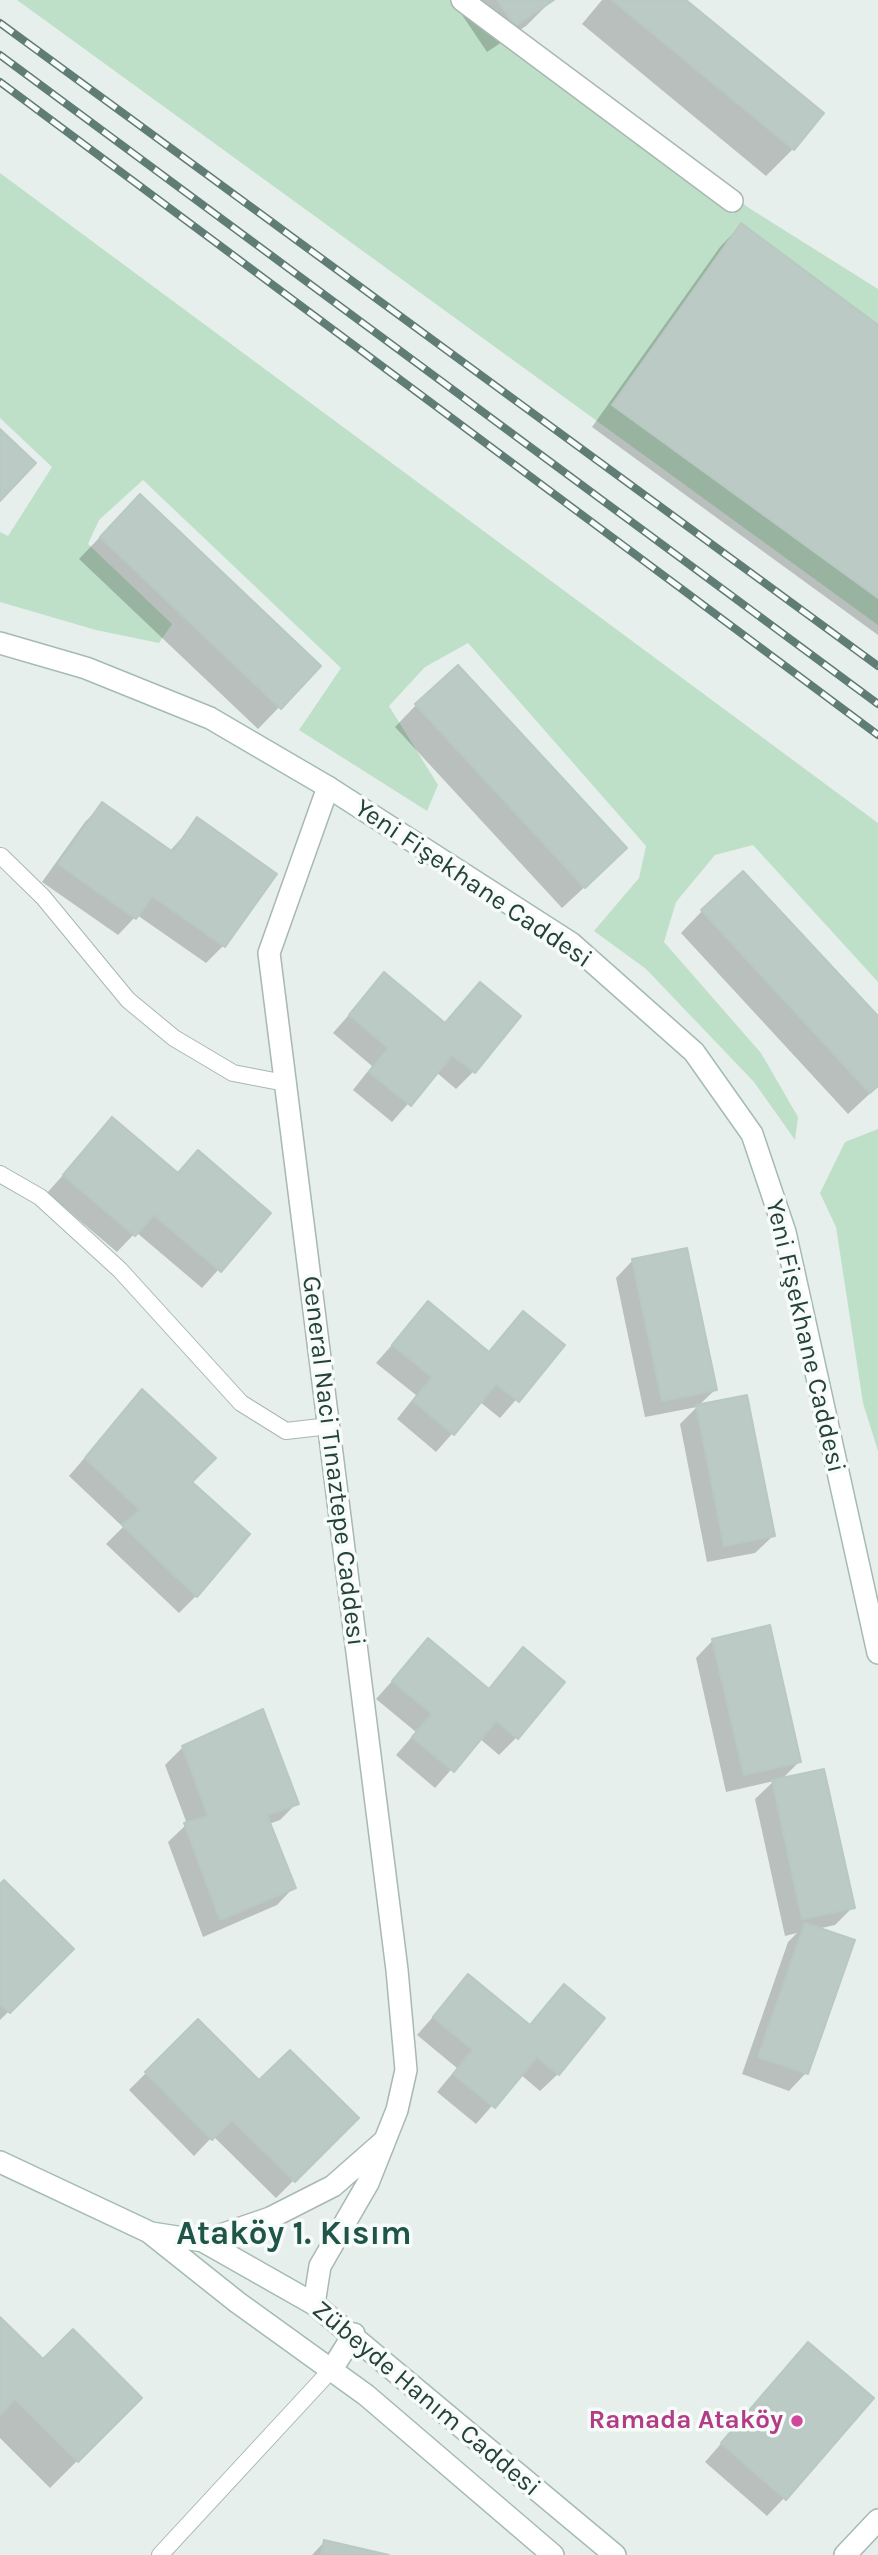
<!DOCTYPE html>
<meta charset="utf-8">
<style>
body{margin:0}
canvas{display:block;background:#e6efeb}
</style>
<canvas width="878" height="2555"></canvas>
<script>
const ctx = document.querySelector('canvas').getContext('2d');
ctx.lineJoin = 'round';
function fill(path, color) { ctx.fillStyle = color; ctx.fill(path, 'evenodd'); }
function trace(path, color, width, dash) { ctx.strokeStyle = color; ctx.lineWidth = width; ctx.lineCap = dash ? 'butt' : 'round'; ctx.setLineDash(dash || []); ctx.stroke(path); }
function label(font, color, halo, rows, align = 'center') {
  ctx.font = font + ' Karla,sans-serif'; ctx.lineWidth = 7; ctx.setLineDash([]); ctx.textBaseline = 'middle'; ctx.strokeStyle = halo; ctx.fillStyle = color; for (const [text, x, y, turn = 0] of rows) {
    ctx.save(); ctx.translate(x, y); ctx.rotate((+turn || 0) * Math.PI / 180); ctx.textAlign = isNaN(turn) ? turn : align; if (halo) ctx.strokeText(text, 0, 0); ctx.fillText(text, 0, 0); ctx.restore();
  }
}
fill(new Path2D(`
 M17 0H478L749 208 878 289V625Z
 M0 173 878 823V982L753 845 715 855 676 902 664 942 761 1053 798 1117 795 1140 754 1082 646 969 594 931 639 878 646 846 468 643 425 667 389 706 438 785 427 811 299 730 341 668 143 480 99 520 88 544 172 624 159 643 96 630 0 602V532L8 536 52 467 0 418Z
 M878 1129V1451L863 1403 836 1227 820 1193 845 1142Z`), '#bfe0c8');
fill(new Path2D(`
 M452 0H552L526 26 487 52Z
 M602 0H683L793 149 766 176 582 24Z
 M741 225 878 327V635L592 427 720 247Z
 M118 518 318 667 258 729 79 559Z
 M416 705 603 870 562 908 395 727Z
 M102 805 169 852 198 820 275 874 223 946 206 963 137 915 118 935 42 882 85 822Z
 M702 911 878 1018V1086L848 1114 681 933Z
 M384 975 444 1024 480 984 473 1072 456 1089 436 1072 392 1122 353 1090 372 1066 333 1033Z
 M112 1120 177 1174 198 1152 269 1213 202 1288 136 1232 117 1252 47 1193Z
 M633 1260 715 1390 698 1406 773 1536 755 1553 707 1562 680 1424 697 1407 645 1417 616 1278Z
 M428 1304 488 1353 523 1314 563 1346 500 1418 480 1402 436 1452 397 1419 416 1395 376 1363Z
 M142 1391 189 1482 196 1596 179 1613 106 1544 123 1527 69 1476Z
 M713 1640 800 1761 781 1780 853 1907 835 1925 817 1929 806 2073 789 2091 742 2074 788 1942 797 1933 785 1936 755 1799 774 1781 726 1792 696 1658Z
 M428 1641 488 1689 523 1650 517 1737 499 1755 479 1738 435 1788 396 1755 416 1732 376 1699Z
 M183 1747 297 1803 280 1820 269 1824 294 1887 277 1905 203 1937 168 1842 187 1824 165 1765Z
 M0 1887 72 1949 0 2020Z
 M468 1977 528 2026 564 1987 558 2074 540 2091 520 2074 476 2124 437 2092 457 2068 417 2035Z
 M198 2021 259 2082 356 2118 276 2198 213 2136 194 2156 129 2090Z
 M0 2320 43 2362 140 2398 50 2488 0 2438Z
 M808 2344 784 2498 767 2516 705 2462Z
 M324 2542 381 2555H312Z`), '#0003');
const building = new Path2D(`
 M497 0H554L515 26Z
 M612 0H686L824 113 794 150Z
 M741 223 878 325V598L612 405Z
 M0 429 36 463 0 501Z
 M140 494 321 666 281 709 100 537Z
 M458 665 627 848 585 888 415 704Z
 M102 802 173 852 197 817 277 874 225 947 152 896 136 919 58 864Z
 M743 871 878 1016V1086L870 1093 701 910Z
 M384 972 445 1023 480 982 521 1016 475 1073 452 1055 411 1106 369 1072 388 1048 349 1015Z
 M112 1117 178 1173 198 1150 271 1213 221 1272 154 1215 135 1236 63 1175Z
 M687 1248 717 1390 662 1401 632 1259Z
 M428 1301 489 1352 523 1311 565 1345 519 1402 496 1384 454 1435 413 1401 432 1377 392 1345Z
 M142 1389 216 1458 192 1482 250 1534 197 1597 122 1525 140 1510 85 1458Z
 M747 1395 775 1536 724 1546 696 1405Z
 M770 1625 801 1762 744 1775 712 1639Z
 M428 1638 489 1689 523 1647 565 1682 518 1739 496 1721 454 1772 412 1737 432 1714 392 1681Z
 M263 1709 299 1804 267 1815 296 1888 220 1920 184 1823 208 1816 182 1746Z
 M824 1769 855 1908 802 1919 772 1780Z
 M4 1880 74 1949 10 2013 0 2004V1884Z
 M805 1923 855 1940 808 2074 758 2057Z
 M468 1974 530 2025 564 1984 605 2018 559 2075 537 2057 495 2108 453 2074 473 2050 433 2017Z
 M198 2019 259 2080 290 2050 359 2118 295 2182 232 2120 212 2140 145 2072Z
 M0 2317 43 2359 73 2329 142 2398 78 2462 15 2399 0 2415Z
 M808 2342 874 2398 786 2500 721 2443Z
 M324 2540 389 2555H321Z`);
fill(building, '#bbcac4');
trace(building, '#b8c9c2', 2);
const lane = new Path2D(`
 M1 856 43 897 128 1000 174 1038 233 1073 285 1083
 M0 1174 40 1197 120 1270 241 1403 286 1431 329 1426
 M160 2555 332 2369`);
const street = new Path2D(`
 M462 0 732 201
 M203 2241 270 2218 333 2186 383 2142
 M314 2304 320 2266 368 2183 397 2110 406 2070 397 1970 269 953 328 787`);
const secondary = new Path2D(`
 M0 643 86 668 210 718 328 787 571 943 694 1052 752 1134 785 1232 878 1653
 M0 2162 149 2232 237 2302 366 2395 553 2555
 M151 2233 203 2241 314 2304 615 2555
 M332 2369 354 2334
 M845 2555 878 2520`);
trace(lane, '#a8b8b2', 18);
trace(street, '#a8b8b2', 24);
trace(secondary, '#a4bbb3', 24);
trace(lane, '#fff', 16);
trace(street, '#fff', 21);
trace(secondary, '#fff', 21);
const rail = new Path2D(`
 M0 23 878 666
 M0 55 878 704
 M0 82 878 735`);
trace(rail, '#5f7d75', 8);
trace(rail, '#f7fbf9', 5, [16]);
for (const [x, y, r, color] of [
 [797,2421,7,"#d1479c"]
]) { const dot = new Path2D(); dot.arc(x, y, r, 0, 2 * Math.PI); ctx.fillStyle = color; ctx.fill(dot); trace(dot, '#f7fbf9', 2.5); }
label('26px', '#24423a', '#f7fbf9', [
 ["Yeni Fişekhane Caddesi",473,884,34],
 ["Yeni Fişekhane Caddesi",805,1336,77],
 ["General Naci Tınaztepe Caddesi",333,1461,83],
 ["Zübeyde Hanım Caddesi",426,2399,40]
]);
label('bold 26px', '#b23c85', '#f7fbf9', [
 ["Ramada Ataköy",783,2421]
], 'right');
label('bold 33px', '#1f5548', '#f7fbf9', [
 ["Ataköy 1. Kısım",294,2235]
]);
</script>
